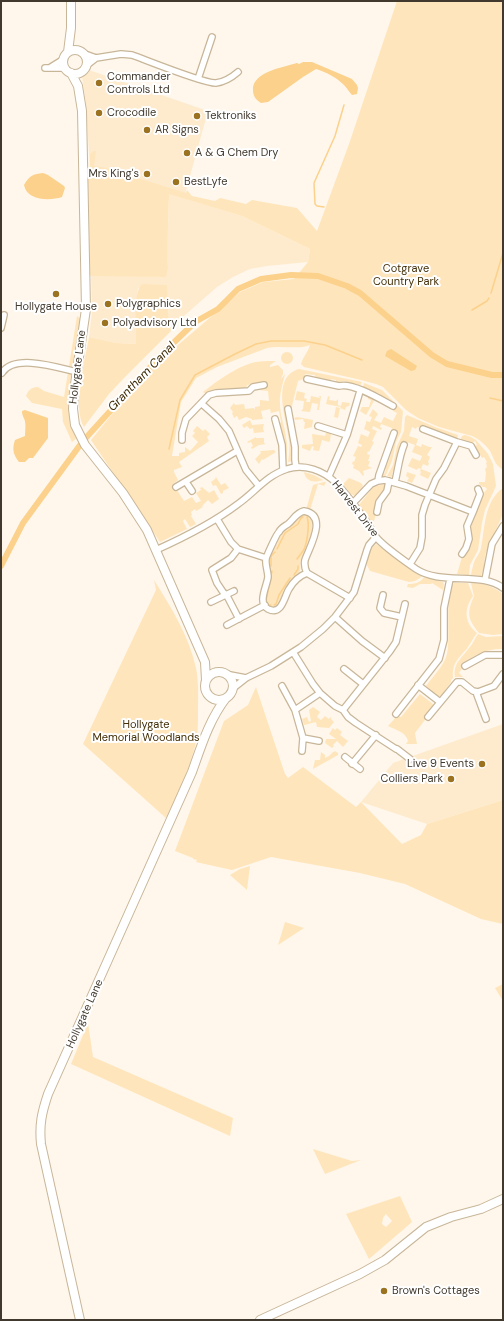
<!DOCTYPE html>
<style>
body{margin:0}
#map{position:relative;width:504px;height:1321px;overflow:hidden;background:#fff7eb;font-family:"DM Sans",sans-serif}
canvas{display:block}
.frame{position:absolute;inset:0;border:2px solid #41392d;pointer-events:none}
</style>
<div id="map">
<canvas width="504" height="1321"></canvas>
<div class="frame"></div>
</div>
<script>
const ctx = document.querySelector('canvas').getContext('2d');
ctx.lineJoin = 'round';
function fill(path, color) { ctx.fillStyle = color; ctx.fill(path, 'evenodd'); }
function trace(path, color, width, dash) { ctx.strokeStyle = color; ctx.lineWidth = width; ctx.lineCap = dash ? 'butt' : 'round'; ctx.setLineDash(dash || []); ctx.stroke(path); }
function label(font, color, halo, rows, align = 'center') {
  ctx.font = font + ' "DM Sans",sans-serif'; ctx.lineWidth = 4; ctx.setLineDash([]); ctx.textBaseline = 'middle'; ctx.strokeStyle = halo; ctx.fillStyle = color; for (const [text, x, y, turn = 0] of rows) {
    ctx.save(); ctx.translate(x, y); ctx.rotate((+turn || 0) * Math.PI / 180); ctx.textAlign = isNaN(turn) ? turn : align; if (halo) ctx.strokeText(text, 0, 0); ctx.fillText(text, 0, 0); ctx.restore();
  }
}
fill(new Path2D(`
 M81 70H89L208 111 184 198 242 216 310 249 308 262 267 266 250 269 233 277 217 287 177 322H169L168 298 138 288 137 297 136 344 116 343 89 337 92 312 91 276 121 275 166 277 169 200 90 169 86 104Z
 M503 724V800L427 824 361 802 393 763Z`), '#feebce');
fill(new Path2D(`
 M397 1H501L502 3 503 470C494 464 495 460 490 451 486 445 479 439 472 436L439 427 418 418 406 410 383 387 376 384 361 380 304 367 301 364C303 357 308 352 310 345 297 350 281 345 267 348L217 367 196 378 181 402 172 456H179V453L185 452V447L190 451 198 442 192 436 195 433 193 431 197 426 203 431 205 429 210 434 207 437 209 441 179 462 182 467 174 470V472L178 480 173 484 184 501 192 497 196 503 201 501 196 493 201 490 200 488 202 487 209 493 214 490 219 499 212 504 208 500 202 506 203 507 196 511 195 509 191 512 192 515 191 516 196 524 190 527 185 519 183 521 187 529 160 542 91 440 126 397 165 356 240 292 263 282 294 279 308 262 310 249 242 216 169 194 167 261 168 267 166 277 91 276 89 274 88 178 90 169V154L94 151H96L94 166 102 167 186 193 187 190 192 196 215 201 220 198 246 204 252 200 297 208 317 231 349 144Z
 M142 284 167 285 169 322H177L176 326 124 378 109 394 84 427C72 407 85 360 89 337L116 343 136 344C137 330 132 293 142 284Z
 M77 316 81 319C77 346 66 389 69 415 70 423 73 431 77 438L72 442 63 422 62 409 32 403 26 396C28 390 32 387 38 387L44 391 64 397Z
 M281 358a6 6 0 1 1 12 0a6 6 0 1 1-12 0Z
 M272 361H276L270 365V367L278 365 283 370V374L281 379 285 374C283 384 279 394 280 404 280 416 285 426 286 438 288 446 287 454 286 463H285L284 459H286V456H285L283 437 279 425 281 422 279 411 271 413 270 409 261 411 263 419 252 420V419L246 417 239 420 237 416 234 418 232 413 233 412 230 408 234 403 235 405 244 404 245 409 254 408 255 410V407L260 406V400L269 401 268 391 259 390 264 382 247 385 246 389 218 391V390L206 394 203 392C217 381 239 365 256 362 261 361 267 361 272 361Z
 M299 369 362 382 360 386 343 381 336 383V380L331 379V382L316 378 315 375 305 374 304 379 298 381 291 410 290 408 286 416 292 443V454L291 455V458H293V461L288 462C289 455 290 447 289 440 287 421 270 377 299 369Z
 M364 383 382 390 403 411 401 432 396 442 392 461 385 477H380L381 473 384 474 386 470 384 469C390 463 394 441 397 432H391L392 428 381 424 380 427 382 428 381 430 373 426 372 429 377 431 372 441 374 442 369 452 368 451 367 454 370 455 368 461H370L368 466 372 468 363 471 364 475 363 476 359 471 353 468 354 465 352 464 353 461 354 462 356 457 353 456 358 446 361 447 362 445 358 443 361 434 368 437 370 432 364 429 366 423V421L370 422 372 417 369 416 373 409 378 414 374 420 381 423 384 417 393 421 397 413 393 411 395 408 379 396 380 394 375 392 374 393 363 387Z
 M297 391 305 393 304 398 307 399 306 402H310L311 396 320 398 319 396H321L319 410H317L318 404 312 403 310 412 301 411 303 409 304 401 295 400Z
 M328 396 330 397 329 400 336 401 338 399V405L341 406 342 402 350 403 349 406 346 407 345 410 340 408 338 418 334 417 336 407 340 408 341 407 326 404Z
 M368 396 373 398 374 401 366 415 360 411 362 407H369L371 400 368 399Z
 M407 415 435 427 458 435 457 439 446 434 445 436 423 425 421 428 417 427 416 429 412 427 409 436 418 439 416 445 421 447 422 444 429 447H432L427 455 430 457 428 462 429 463 428 466 423 464 421 469 431 473 428 479 420 475 421 472 420 471 421 469 418 468 417 470 408 466 412 458 420 461 422 456 412 452 415 445 407 442 405 446 400 444 395 471H393L392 475 393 476V477L387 476 393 465 397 446 404 431 405 417Z
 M297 417 313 420 312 427 304 429 305 422H304L303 419 295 420 294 418Z
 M250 420 252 425 264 424 263 428 264 432 254 433 253 428 250 429 247 426 244 428 242 425Z
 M326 433H331L330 441 329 442 322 440 319 451 313 450 314 447 312 446 310 451 302 448V445L313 444 312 434 325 436Z
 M465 435 471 437 476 440 488 454 493 464 496 486 485 510 482 523 478 550 470 565 469 575 457 574 462 557 468 548 470 528 472 526 470 525 483 494 487 489 485 487H483L479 484V482H485L486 473 485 469 487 467 486 463 487 462 484 457 482 458 479 453 477 454 474 447 477 445 475 441 471 444 460 440 462 436Z
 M256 437V438H264V443L266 444 259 445 252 449 251 447 253 446 251 442 248 443 247 442Z
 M274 450 276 452 263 460 262 459 259 464 255 459 261 453 260 451H261Z
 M304 472 314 475 323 480C314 483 306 482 304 472Z
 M407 472 416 475 412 483 407 481 409 478 406 476Z
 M216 477 221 485 225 483 229 488 223 491V493L221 494 216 485 213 486 211 482 215 479Z
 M349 478 361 483 363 486 359 493 355 496 351 494 343 484Z
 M324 482H326L324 486 318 484 310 510H306L313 485Z
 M385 484C384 495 378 496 375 505 373 513 378 517 372 524L359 505 373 487Z
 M503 488V514L485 555 484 567 481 576 471 575C472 570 473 564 475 560 477 556 480 553 481 548 485 528 484 501 503 488Z
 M302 514C319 512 310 543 307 551 305 554 303 556 301 559 300 562 301 567 300 571 297 578 289 582 286 588 282 594 281 602 276 607H271L266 602 265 597 270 581 269 560 270 556 277 544 281 533 291 526 297 517Z
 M376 544 416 573 423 576 415 581 409 582 370 571 367 565C368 557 369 549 376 544Z
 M424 577 443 582 444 584 443 590 432 583 431 584H420L413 588 407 587 408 584C415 584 420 583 424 577Z
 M154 580C171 607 189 636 196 668 199 682 198 699 198 713 198 725 198 738 194 750 188 773 177 796 166 818L83 744 156 590Z
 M454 583H468L473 596C464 608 464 623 477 633 474 637 471 642 468 647 459 659 452 661 453 678L451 680V682L441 696H438L426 686C433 676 444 666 447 654 451 639 444 591 454 583Z
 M471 583C483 583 493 586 503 594V634L493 635 479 633C467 618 467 613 474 596Z
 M478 634 486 637 503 636V649C489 648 472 655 462 665L463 667 459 673 463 677H455C453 663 462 658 469 648 473 644 475 638 478 634Z
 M256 687 285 774 288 778 303 767 356 807 361 802 402 844 421 835 427 824 503 800V924L481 919 405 884 360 873 271 857 232 870 196 862 197 860 193 859V858L175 851 224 721 248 705Z
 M420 694 433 704 434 708 415 733 417 744H406L408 741C406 732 396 730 388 726L397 716 401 717Z
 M313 707 320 712 317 717 321 720 325 716 329 719 330 717 331 718V719L334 722 329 728 317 727 316 722 304 725 302 719 307 717 309 722 311 721 309 710Z
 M333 728 335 730 337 728 342 732 340 735 348 741 343 747 337 741 333 745 334 746 332 748 325 743 326 739H336L329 734Z
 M335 751 338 753V755L313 769 315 760H320L321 752 325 755V758L329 756 333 752H334Z
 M250 866 247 890 230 875 240 869Z
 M285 922 304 928 278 945Z
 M503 984V1001L495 988Z
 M88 1023 93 1057 233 1118 230 1136 71 1064Z
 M313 1149 352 1161 361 1160 325 1174Z
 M400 1196 412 1222 369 1259 346 1214ZM386 1214 392 1221 386 1227 382 1224 383 1218Z`), '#ffe5bb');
fill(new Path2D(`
 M303 62H312L352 79 357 85 358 88 357 94 352 95C349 92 347 88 344 85 336 77 326 72 316 69L303 77 268 102 261 103C256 100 253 96 253 90 252 72 284 67 297 63L299 64Z
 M43 173 48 175 64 186 65 188 62 197C50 201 27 201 24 185 29 176 33 174 43 173Z
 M391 349 417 366 415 370 411 371 385 356 387 351Z
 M25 410 48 418V438L33 458H29L25 462H19C13 454 12 449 15 440L25 436C25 431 26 426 25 421 24 417 22 416 22 411Z`), '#fbd18c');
trace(new Path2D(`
 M324 207 317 206 315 204 314 183 335 136 344 105
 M491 293 503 253
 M472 310 487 301 489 298
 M490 398 503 401
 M169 449 180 400 195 375 235 354 256 344 271 341H304L325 345 362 360
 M277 549 285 533 298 524 301 518 303 517
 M297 559C299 556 301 554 303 551 307 545 310 524 307 517
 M271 566V556L275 552
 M294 575 298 569V566
 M271 605H268L266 601 272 571
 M274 605 276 604 279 595 290 578`), '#fbd18c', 1.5);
trace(new Path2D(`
 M1 566 23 523 83 441 163 353 195 322 218 309 238 289 261 279 291 275 318 276 347 286 360 293 432 355 447 364 492 375H503`), '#fbd18c', 6);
const street = new Path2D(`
 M85 54 96 58 121 54 132 55C146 60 205 84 216 83 225 82 231 78 238 72
 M87 65 96 58
 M51 67 64 59
 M45 68H65
 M198 79 212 37
 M1 328 4 315
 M2 373C14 353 59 368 77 372
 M307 379 339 386C352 382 380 399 393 406
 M202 404 219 419 229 431 246 470 259 486
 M288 409 295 447V460L296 467
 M275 419 282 445 283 470
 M318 426 347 435
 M423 429 457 442 471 446 476 455
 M182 440V433L186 419 209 395 216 393 249 391 253 387 264 385
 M329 476 347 435 360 391
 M378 481 379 475 394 433
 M186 482 192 491
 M395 482C398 470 399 457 404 445
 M176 487 237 451
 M353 503 371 484 378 481 385 480 406 486 473 512 467 526 469 539 466 548 462 554
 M304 511C329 515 309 548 305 560 304 565 305 569 307 573 299 576 293 582 289 589 284 597 282 616 268 609 257 603 267 586 268 577 268 571 265 565 266 559 266 557 277 533 279 532 281 528 285 526 288 524 294 519 296 513 304 511Z
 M377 512 379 502 387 491 389 481
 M473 512 480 494 478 489
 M217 519 231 542 238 549 266 558
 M156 550C185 537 213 523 238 504 254 493 267 475 287 469 304 463 324 471 336 483 348 495 358 510 368 524 371 528 373 533 376 537 383 546 406 562 416 569 442 586 481 571 503 588
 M410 564 420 548 422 537V515L425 505 436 479 444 468 457 442
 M307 573 350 598
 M485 580 492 544 503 526
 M226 594 239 619
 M225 595 217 583 212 570 231 558 238 549
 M383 595 380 608 384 613 402 617
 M211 602 234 591
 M244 616 265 605
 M335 617 362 641 385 658
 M227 625 242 617
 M293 652 313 684 320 693 335 706 343 710 348 717 356 723 396 749
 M465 666 485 655H503
 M344 669 363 684
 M225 674 246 678
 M418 685 440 702
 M282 686 295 710
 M232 689 246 678 271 666 301 647 323 629 335 617 354 592 367 550 369 545 376 537
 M476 692 486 719
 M343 710 390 651 396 642 405 604
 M396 714 439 659 444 640V608L450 579
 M428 717 457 682H462L473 691 478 692 494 686 503 674
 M303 738 319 741
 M397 749 410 759
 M302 751 303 738 295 710 320 693
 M345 757 360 769
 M352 764 376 735`);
const secondary = new Path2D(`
 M63 62a12 12 0 1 1 24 0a12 12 0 1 1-24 0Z
 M68 52 71 28V1
 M71 73 78 86 82 111 86 309 74 391 73 409 75 425 85 445 123 493 147 530 205 662 206 680
 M205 686a14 14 0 1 1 28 0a14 14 0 1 1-28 0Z
 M80 1320 41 1144C39 1124 42 1112 48 1094L192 772C201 747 209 720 226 698
 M260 1320 360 1274 385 1260 426 1227 451 1217 481 1209 503 1199`);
trace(street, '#c8b699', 8);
trace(secondary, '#c8b699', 10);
trace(street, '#fff', 5.5);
trace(secondary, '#fff', 8);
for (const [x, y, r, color] of [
 [99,83,4,"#9b7220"],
 [99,113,4,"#9b7220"],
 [197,116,4,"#9b7220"],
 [147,130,4,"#9b7220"],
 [187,153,4,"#9b7220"],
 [147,174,4,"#9b7220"],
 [176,182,4,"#9b7220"],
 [56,294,4,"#9b7220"],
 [108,304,4,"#9b7220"],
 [105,323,4,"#9b7220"],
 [482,764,4,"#9b7220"],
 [451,779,4,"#9b7220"],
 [384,1291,4,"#9b7220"]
]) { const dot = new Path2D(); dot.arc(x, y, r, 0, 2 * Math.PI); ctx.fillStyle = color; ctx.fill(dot); trace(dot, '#fff', 1.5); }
label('11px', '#41392d', '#fff', [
 ["Commander",107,77],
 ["Controls Ltd",107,90],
 ["Crocodile",107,113],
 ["Tektroniks",205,116],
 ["AR Signs",155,130],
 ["A & G Chem Dry",195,153],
 ["Mrs King's",139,174,"right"],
 ["BestLyfe",184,182],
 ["Polygraphics",116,304],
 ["Hollygate House",56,307,"center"],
 ["Polyadvisory Ltd",113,323],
 ["Live 9 Events",474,764,"right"],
 ["Colliers Park",443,779,"right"],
 ["Brown's Cottages",392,1291]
], 'left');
label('11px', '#442f07', '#fff', [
 ["Cotgrave",406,269],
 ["Country Park",406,282],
 ["Hollygate",146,725],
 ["Memorial Woodlands",146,738]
]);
label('11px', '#41392d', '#fff', [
 ["Hollygate Lane",78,367,-83],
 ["Harvest Drive",355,509,52],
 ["Hollygate Lane",85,1014,-66]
]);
label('italic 12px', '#3d2901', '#fff', [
 ["Grantham Canal",142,377,-46]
]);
</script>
